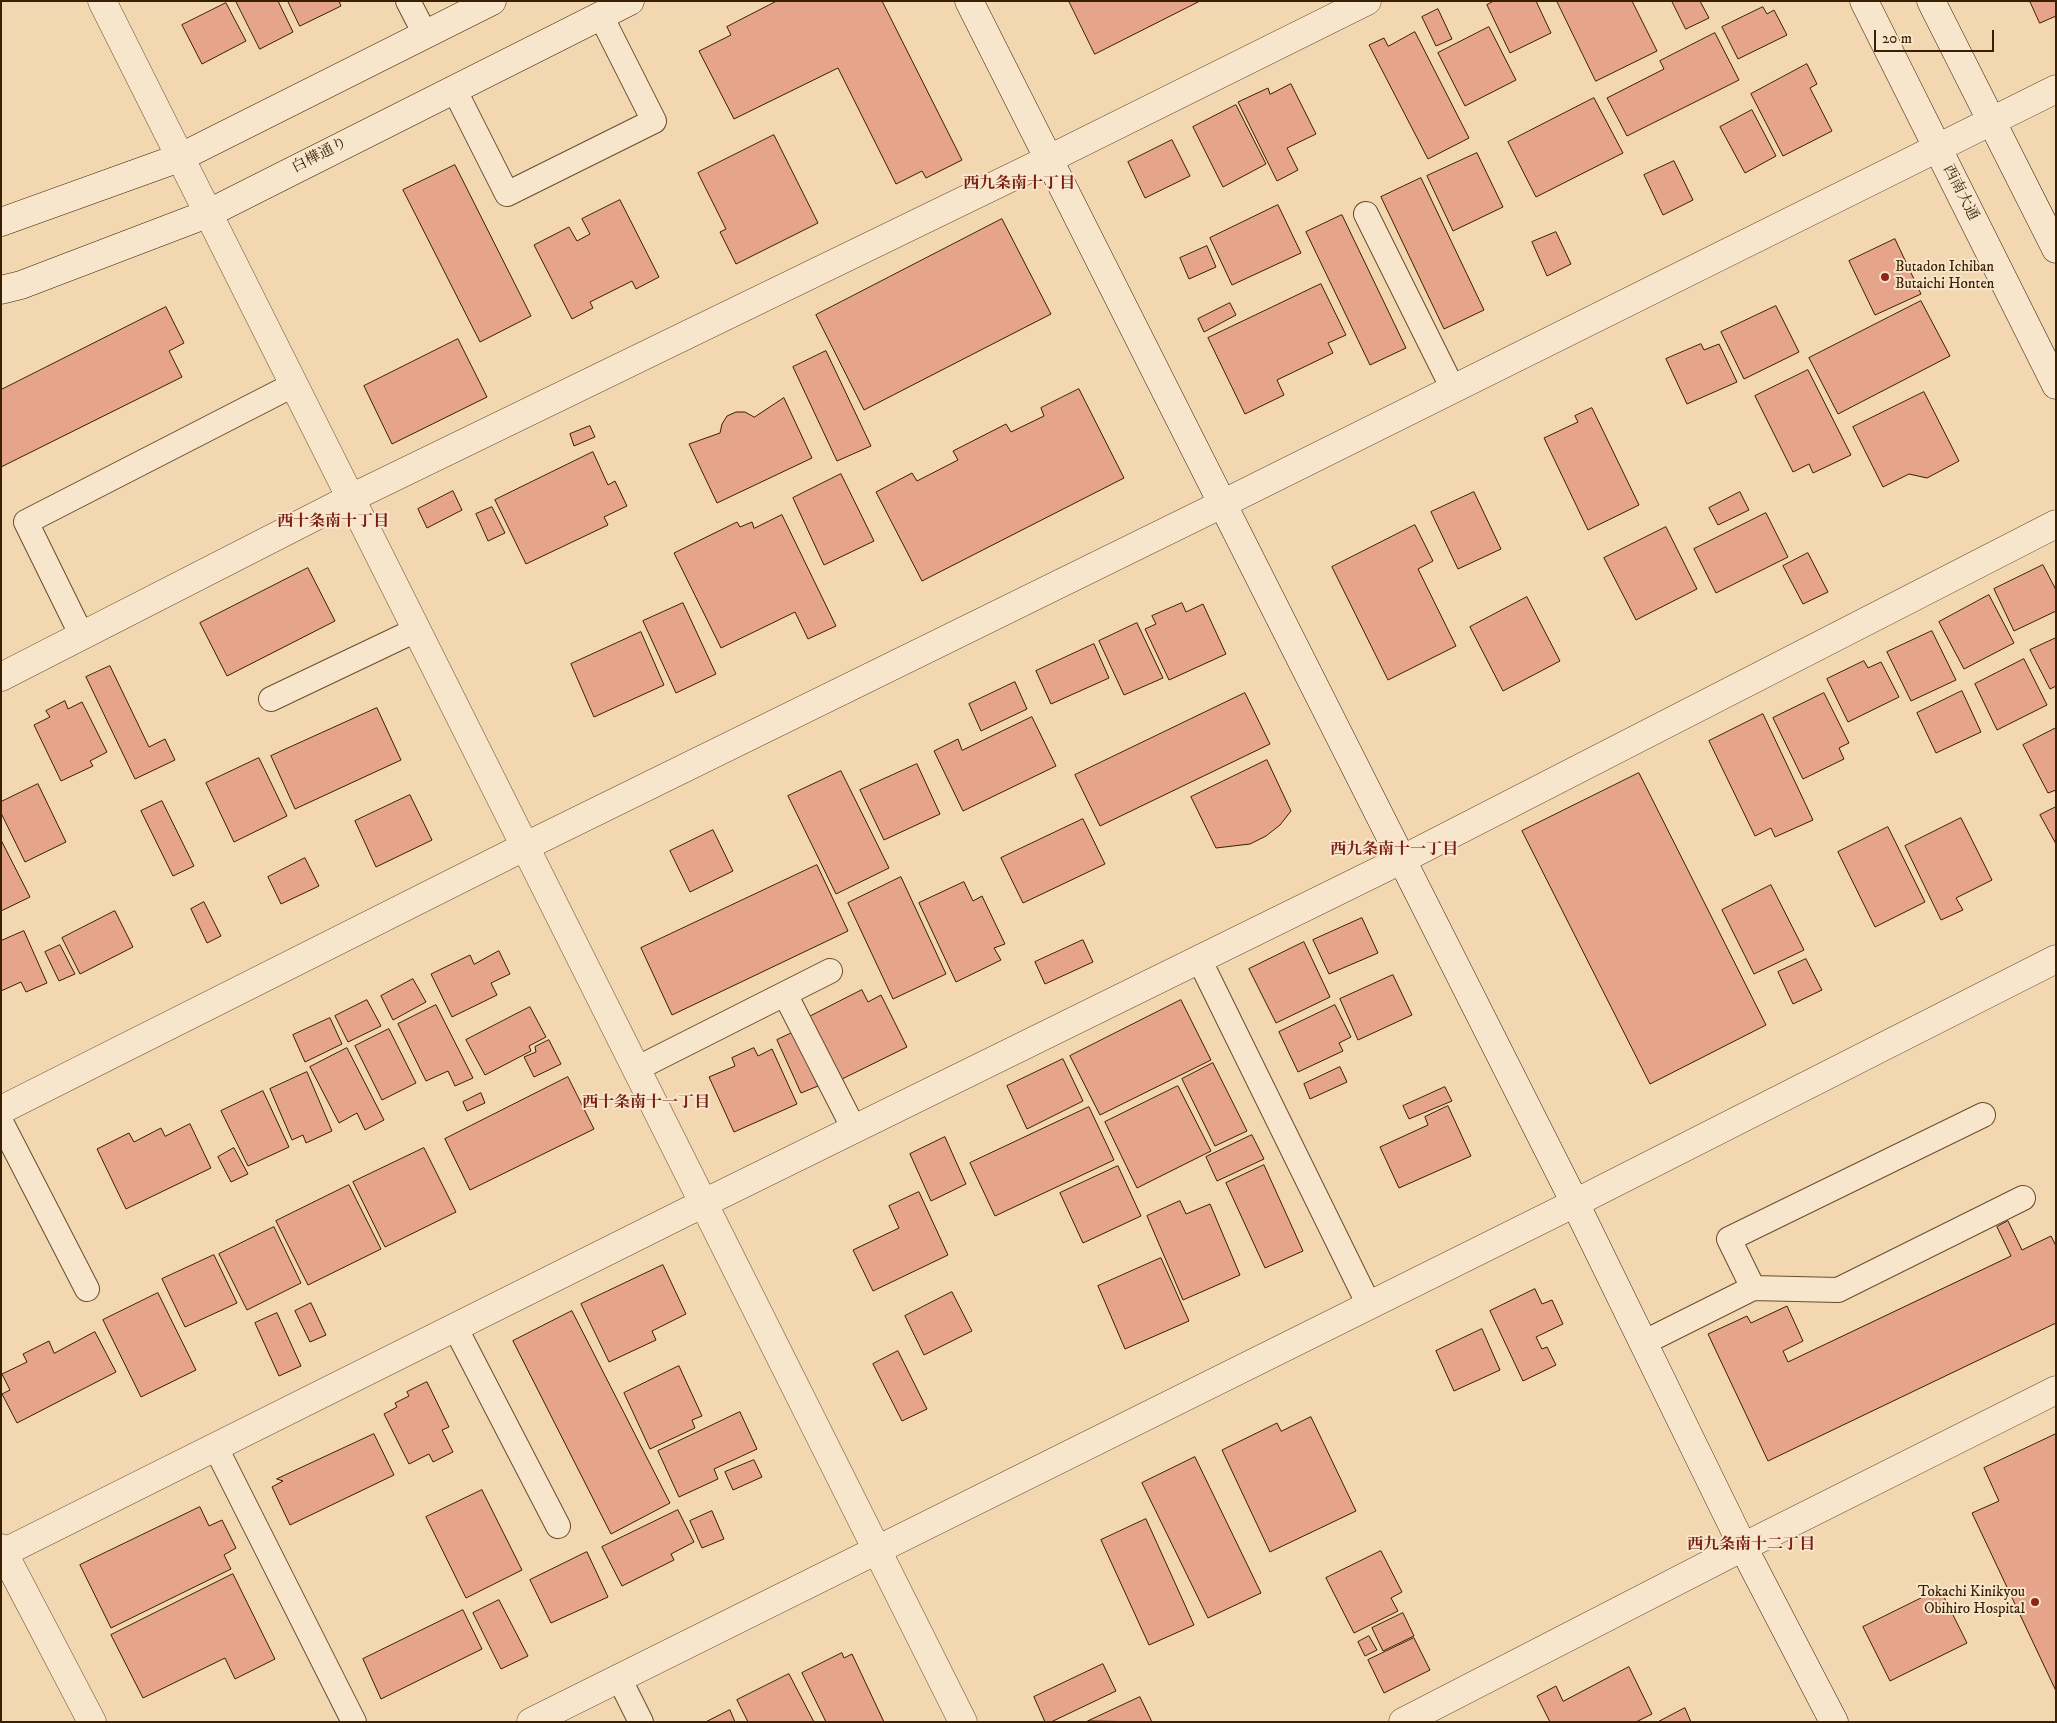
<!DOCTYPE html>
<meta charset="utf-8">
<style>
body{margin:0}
#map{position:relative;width:2057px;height:1723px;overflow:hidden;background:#f3d7b0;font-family:"IM FELL DW Pica",serif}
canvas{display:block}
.frame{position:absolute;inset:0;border:2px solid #3a1f01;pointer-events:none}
.scale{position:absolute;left:1874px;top:30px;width:120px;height:22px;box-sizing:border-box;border:2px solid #3a1f01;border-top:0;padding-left:6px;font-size:15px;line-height:18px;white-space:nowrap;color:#3a1f01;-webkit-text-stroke:4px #f7e5cc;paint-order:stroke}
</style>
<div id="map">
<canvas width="2057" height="1723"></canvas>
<div class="frame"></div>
<div class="scale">20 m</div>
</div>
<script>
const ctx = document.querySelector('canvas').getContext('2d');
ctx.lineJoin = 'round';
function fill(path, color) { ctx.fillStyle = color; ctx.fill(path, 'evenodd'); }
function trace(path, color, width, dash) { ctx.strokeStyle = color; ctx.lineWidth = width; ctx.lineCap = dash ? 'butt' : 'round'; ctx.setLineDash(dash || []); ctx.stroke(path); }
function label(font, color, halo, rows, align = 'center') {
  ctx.font = font + ' "IM FELL DW Pica","Noto Serif JP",serif'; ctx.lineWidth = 4; ctx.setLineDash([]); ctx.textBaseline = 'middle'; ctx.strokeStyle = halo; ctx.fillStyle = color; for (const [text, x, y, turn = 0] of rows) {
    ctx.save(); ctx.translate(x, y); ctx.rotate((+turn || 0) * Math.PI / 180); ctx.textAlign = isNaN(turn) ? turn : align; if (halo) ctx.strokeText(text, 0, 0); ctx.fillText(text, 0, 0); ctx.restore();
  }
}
const building = new Path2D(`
 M236 1H278L293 32 260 49Z
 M288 1H339L341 6 300 26Z
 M777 1H882L962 160 926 178 922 171 896 184 838 68 734 119 699 51 731 35 727 27Z
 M1069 1H1200L1095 54Z
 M1494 1H1536L1551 33 1510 53 1487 5Z
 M1557 1H1632L1657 51 1596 81Z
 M1672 1H1700L1709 18 1686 29Z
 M2030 1H2056V16L2040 23Z
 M226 3 246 41 202 64 182 25Z
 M1763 7 1767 14 1774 10 1787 35 1738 59 1722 27Z
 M1438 9 1452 39 1436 46 1422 17Z
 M1489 27 1516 80 1465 106 1438 53Z
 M1415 32 1469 138 1428 159 1369 45 1384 38 1388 46Z
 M1715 33 1739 80 1627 136 1607 98 1664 69 1660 61Z
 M1807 64 1817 84 1810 88 1832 131 1783 156 1751 94Z
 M1291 84 1316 134 1287 148 1298 170 1277 181 1238 102 1268 88 1270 94Z
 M1594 98 1623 153 1536 197 1508 142Z
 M1236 105 1266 164 1223 187 1193 127Z
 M1752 110 1776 156 1745 173 1720 127Z
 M774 135 818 223 736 264 720 232 726 229 698 173Z
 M1172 140 1190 176 1145 198 1128 162Z
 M1477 153 1503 207 1453 231 1427 176Z
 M1674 161 1693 200 1663 215 1644 175Z
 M455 165 531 316 480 342 403 190Z
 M1421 178 1484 310 1444 329 1381 197Z
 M620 200 659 277 636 289 632 281 590 302 593 308 572 319 534 245 569 227 577 241 590 234 582 219Z
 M1278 205 1301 253 1232 285 1210 238Z
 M1342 215 1406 348 1370 365 1306 232Z
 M1002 219 1051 314 864 410 816 315Z
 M1556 232 1571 264 1547 276 1532 242Z
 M1895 239 1921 294 1875 315 1849 261Z
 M1207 246 1216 267 1189 279 1180 258Z
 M1321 284 1346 335 1328 343 1333 353 1277 380 1284 395 1245 414 1208 338Z
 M1921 301 1950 356 1838 414 1809 358Z
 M1230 303 1236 315 1204 332 1198 319Z
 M1776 306 1799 352 1744 379 1721 332Z
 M166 307 184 343 169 351 182 377 1 467V390Z
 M458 339 487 397 392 444 364 386Z
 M1701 344 1704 350 1719 344 1737 382 1687 404 1666 359Z
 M826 351 871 446 837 461 793 367Z
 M1808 370 1851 455 1813 473 1809 464 1793 472 1755 396Z
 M1079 389 1124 478 922 581 876 492 912 473 917 481 958 460 953 451 1006 424 1011 432 1044 416 1041 408Z
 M1924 392 1959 461 1927 478 1909 474 1883 487 1853 427Z
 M784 398 812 458 717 503 689 444 720 433 722 424 727 416 736 412H745L754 417Z
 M1592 408 1639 505 1588 530 1544 438 1578 422 1575 416Z
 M590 426 595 437 574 446 570 434Z
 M593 452 608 485 615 481 627 506 604 517 608 525 526 564 495 500Z
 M841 474 874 541 824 565 793 498Z
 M453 491 462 510 427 528 418 509Z
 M1474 492 1501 549 1458 569 1431 512Z
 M1740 492 1749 510 1718 525 1709 508Z
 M492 507 505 533 488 541 476 514Z
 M1766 513 1788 557 1716 593 1694 549Z
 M782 515 836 626 808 639 795 612 721 648 674 553 737 522 740 527 752 522 754 528Z
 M1415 525 1433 561 1418 569 1456 646 1388 680 1332 567Z
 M1666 527 1697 589 1636 620 1604 558Z
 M1808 553 1828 592 1803 604 1783 566Z
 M2043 565 2056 590V611L2014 631 1994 589Z
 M308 568 335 621 227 676 200 623Z
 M1989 595 2014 643 1964 669 1939 622Z
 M1527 597 1560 661 1503 691 1470 627Z
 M683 603 716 674 676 693 643 621Z
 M1182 603 1186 612 1203 604 1226 654 1169 680 1145 629 1156 624 1152 616Z
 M1137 623 1163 678 1124 695 1099 641Z
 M1932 631 1956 680 1911 701 1887 652Z
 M641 632 664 685 594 717 571 664Z
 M2056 638V686L2050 689 2030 650Z
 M1094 644 1109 678 1051 704 1036 671Z
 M2024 659 2047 705 1997 730 1975 684Z
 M1864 661 1868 668 1881 662 1899 697 1848 722 1827 679Z
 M110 666 149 747 165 739 175 760 135 779 86 677Z
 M1015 682 1027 709 981 731 969 704Z
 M1962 691 1981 732 1936 753 1917 713Z
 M1245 693 1270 744 1100 826 1075 775Z
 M1824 693 1849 743 1839 748 1844 759 1803 779 1773 718Z
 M65 701 68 709 82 702 107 752 90 761 93 766 61 781 34 725 50 717 46 711Z
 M377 708 401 760 295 809 271 756Z
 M1763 714 1813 820 1775 837 1771 828 1755 836 1709 741Z
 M1032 717 1056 766 963 811 934 751 958 739 962 750Z
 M2056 728V790L2048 793 2023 745Z
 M259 758 287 816 234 842 206 783Z
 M1267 760 1291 811 1280 825 1266 836 1250 844 1216 848 1191 797Z
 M917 764 940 814 884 840 860 790Z
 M841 771 889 868 836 894 788 796Z
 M1639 773 1766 1025 1650 1084 1522 831Z
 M38 784 66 842 25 862 1 813V802Z
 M410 795 432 840 376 867 355 821Z
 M162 801 194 866 173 876 141 811Z
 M2056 807V844L2040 815Z
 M1961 818 1992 880 1956 898 1963 910 1941 920 1905 846Z
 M1083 819 1105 864 1023 903 1001 858Z
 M1888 827 1925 902 1875 927 1838 852Z
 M713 830 733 871 690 892 670 851Z
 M1 840 30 897 1 911Z
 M305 858 319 886 281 904 268 877Z
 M817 865 848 931 672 1015 641 948Z
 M901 877 946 974 893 999 848 903Z
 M964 882 973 901 982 896 1005 944 994 948 1001 960 956 982 919 903Z
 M1771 885 1804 950 1754 974 1722 910Z
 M204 902 221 936 207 943 191 909Z
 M115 911 133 947 80 974 62 938Z
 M1362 918 1378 953 1329 974 1313 940Z
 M24 931 47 983 26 992 21 982 1 991V941Z
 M1083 940 1093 962 1045 984 1035 962Z
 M1304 942 1330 997 1276 1023 1249 969Z
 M60 945 75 974 59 981 45 952Z
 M499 951 510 974 491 983 497 995 452 1017 431 974 470 955 474 964Z
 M1806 959 1822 990 1793 1004 1778 972Z
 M1393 975 1412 1015 1358 1040 1340 999Z
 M413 979 426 1002 393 1020 381 996Z
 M862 990 868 1002 881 995 907 1047 840 1080 809 1017Z
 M367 1000 381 1026 348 1042 335 1016Z
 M1181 1000 1211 1060 1100 1115 1070 1056Z
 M436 1005 473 1078 455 1086 448 1071 426 1081 398 1024Z
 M1335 1005 1351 1037 1339 1043 1343 1051 1298 1072 1279 1032Z
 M530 1007 546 1037 529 1046 531 1051 485 1075 466 1040Z
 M330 1018 342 1044 305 1062 293 1035Z
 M389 1029 416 1083 382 1100 355 1046Z
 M794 1032 818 1086 801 1093 777 1040Z
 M549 1040 561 1064 534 1077 524 1057 536 1052 535 1047Z
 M347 1048 384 1120 365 1130 357 1113 339 1123 310 1067Z
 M754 1048 758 1056 772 1049 797 1104 734 1132 709 1077 735 1066 732 1058Z
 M1063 1059 1083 1101 1027 1129 1007 1086Z
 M1213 1063 1247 1131 1215 1146 1182 1079Z
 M1340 1067 1347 1082 1310 1099 1304 1084Z
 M307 1072 332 1131 306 1143 303 1135 292 1140 270 1089Z
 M568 1077 594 1129 470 1190 445 1139Z
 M1178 1086 1211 1151 1137 1188 1105 1122Z
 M1445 1087 1452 1101 1409 1119 1403 1106Z
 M263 1091 289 1147 248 1166 221 1111Z
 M481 1093 485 1103 467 1111 463 1102Z
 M1448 1106 1471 1156 1399 1188 1380 1147 1428 1125 1425 1117Z
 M1089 1107 1114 1160 995 1216 970 1163Z
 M190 1124 211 1168 126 1209 97 1149 129 1133 134 1142 161 1128 165 1136Z
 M1252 1135 1264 1159 1217 1181 1206 1157Z
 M945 1137 966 1184 931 1201 910 1154Z
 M234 1148 248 1174 231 1182 218 1157Z
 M424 1148 456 1212 385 1247 353 1182Z
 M1264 1165 1303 1251 1265 1268 1226 1183Z
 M1118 1166 1141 1216 1083 1243 1060 1193Z
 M349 1185 381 1249 308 1285 276 1221Z
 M919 1192 948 1255 873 1291 853 1250 899 1228 889 1206Z
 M1180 1201 1186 1214 1210 1204 1240 1275 1183 1300 1147 1216Z
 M2008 1221 2022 1250 2051 1236 2056 1246V1323L1768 1461 1708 1334 1747 1316 1751 1323 1787 1306 1803 1341 1783 1351 1788 1362 2011 1256 1997 1227Z
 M274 1227 301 1283 247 1310 219 1254Z
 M214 1255 237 1303 185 1327 162 1279Z
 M1161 1258 1189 1321 1125 1349 1098 1286Z
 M663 1265 686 1314 652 1331 656 1340 609 1362 581 1304Z
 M1535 1289 1542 1304 1552 1300 1563 1324 1536 1337 1542 1349 1547 1347 1556 1365 1523 1381 1490 1311Z
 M952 1292 972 1331 924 1355 905 1316Z
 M158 1293 196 1370 141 1397 103 1320Z
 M311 1303 326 1335 310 1342 295 1311Z
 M572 1311 670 1503 611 1534 513 1341Z
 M277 1313 301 1366 279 1376 255 1323Z
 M1482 1329 1500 1370 1454 1391 1436 1351Z
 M95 1332 116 1372 17 1423 2 1394 10 1390 2 1374 27 1362 23 1354 49 1341 54 1353Z
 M898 1351 927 1409 902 1421 873 1364Z
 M679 1366 702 1416 692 1420 695 1428 650 1449 624 1393Z
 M427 1382 449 1427 442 1430 453 1452 433 1462 429 1454 409 1464 384 1414 397 1407 395 1403 409 1396 407 1392Z
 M740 1412 757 1449 714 1469 718 1479 679 1497 658 1451Z
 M1311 1417 1356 1511 1270 1552 1222 1450 1277 1423 1281 1431Z
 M374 1434 394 1475 290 1525 272 1487 283 1481 277 1479Z
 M2056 1434V1691L1972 1513 1999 1501 1984 1468Z
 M1195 1457 1261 1593 1208 1618 1142 1483Z
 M754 1460 762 1477 733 1490 725 1472Z
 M482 1490 522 1570 466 1598 426 1517Z
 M200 1507 209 1526 222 1520 236 1548 224 1555 231 1569 111 1628 80 1565Z
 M678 1510 694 1542 671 1554 674 1560 622 1586 602 1547Z
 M712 1511 724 1539 702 1548 690 1521Z
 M1146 1519 1194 1625 1149 1645 1101 1540Z
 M1381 1551 1402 1592 1391 1598 1398 1611 1354 1633 1326 1578Z
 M587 1552 608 1597 551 1623 530 1580Z
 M233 1574 275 1659 235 1679 225 1658 143 1698 111 1635Z
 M1940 1589 1967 1643 1890 1681 1863 1627Z
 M499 1600 528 1656 501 1669 473 1613Z
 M463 1610 482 1649 381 1699 363 1659Z
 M1403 1613 1414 1636 1383 1651 1372 1628Z
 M1369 1636 1377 1650 1365 1656 1358 1642Z
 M1414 1638 1430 1670 1384 1693 1368 1660Z
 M842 1653 844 1658 852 1654 884 1722H826L802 1673Z
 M1103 1664 1116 1691 1051 1722H1045L1034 1697Z
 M1629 1667 1652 1714 1636 1722H1550L1537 1696 1556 1686 1563 1701Z
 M789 1674 814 1722H748L737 1700Z
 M1140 1697 1152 1722 1088 1721Z
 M1685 1708 1691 1722H1658Z
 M730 1710 735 1722H706Z`);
fill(building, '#e6a58a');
trace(building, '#3a1f01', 1);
const lane = new Path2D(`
 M408 1 425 34
 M454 89 507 194 654 121 601 16
 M1366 214 1453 389
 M82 636 26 522 293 385
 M271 699 416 630
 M1199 959 1369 1305
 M785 994 854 1129
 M636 1069 830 971
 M1 1122 87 1289
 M1753 1288 1838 1290 2023 1198
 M455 1327 558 1526
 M1643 1343 1753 1288 1729 1239 1983 1115
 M215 1446 354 1722
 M619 1678 641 1722`);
const street = new Path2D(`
 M102 1 963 1722
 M1 677 351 498 1047 160 1367 1
 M1 1110 524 847 1222 504 2056 89
 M1 1548 92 1722
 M1 1554 704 1203 1401 860 2056 524
 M531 1722 1575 1203 2056 959
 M1403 1722 1743 1547 2056 1390`);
const secondary = new Path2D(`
 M969 1 1575 1203 1743 1547 1834 1722
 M1864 1 2056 385
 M1931 1 2056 249
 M1 222 179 158 492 1
 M1 290 21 285 207 214 630 1`);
trace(lane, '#684d2d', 26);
trace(street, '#684d2d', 29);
trace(secondary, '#3a1f01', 29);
trace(lane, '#f7e5cc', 24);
trace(street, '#f7e5cc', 28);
trace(secondary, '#f7e5cc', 28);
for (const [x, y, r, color] of [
 [1885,277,5,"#8f2418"],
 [2035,1602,5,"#8f2418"]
]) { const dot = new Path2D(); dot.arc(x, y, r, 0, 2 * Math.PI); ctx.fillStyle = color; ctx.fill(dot); trace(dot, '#f7e5cc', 2); }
label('15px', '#3a1f01', '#f7e5cc', [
 ["白樺通り",320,156,-27],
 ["西南大通",1960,193,63]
]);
label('15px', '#3a1f01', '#f7e5cc', [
 ["Butadon Ichiban",1895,268],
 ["Butaichi Honten",1895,285],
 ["Tokachi Kinikyou",2025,1593,"right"],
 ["Obihiro Hospital",2025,1610,"right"]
], 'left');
label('bold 16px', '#7a1f14', '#f7e5cc', [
 ["西九条南十丁目",1019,185],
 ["西十条南十丁目",333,523],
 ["西九条南十一丁目",1394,851],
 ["西十条南十一丁目",646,1104],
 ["西九条南十二丁目",1751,1546]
]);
</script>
